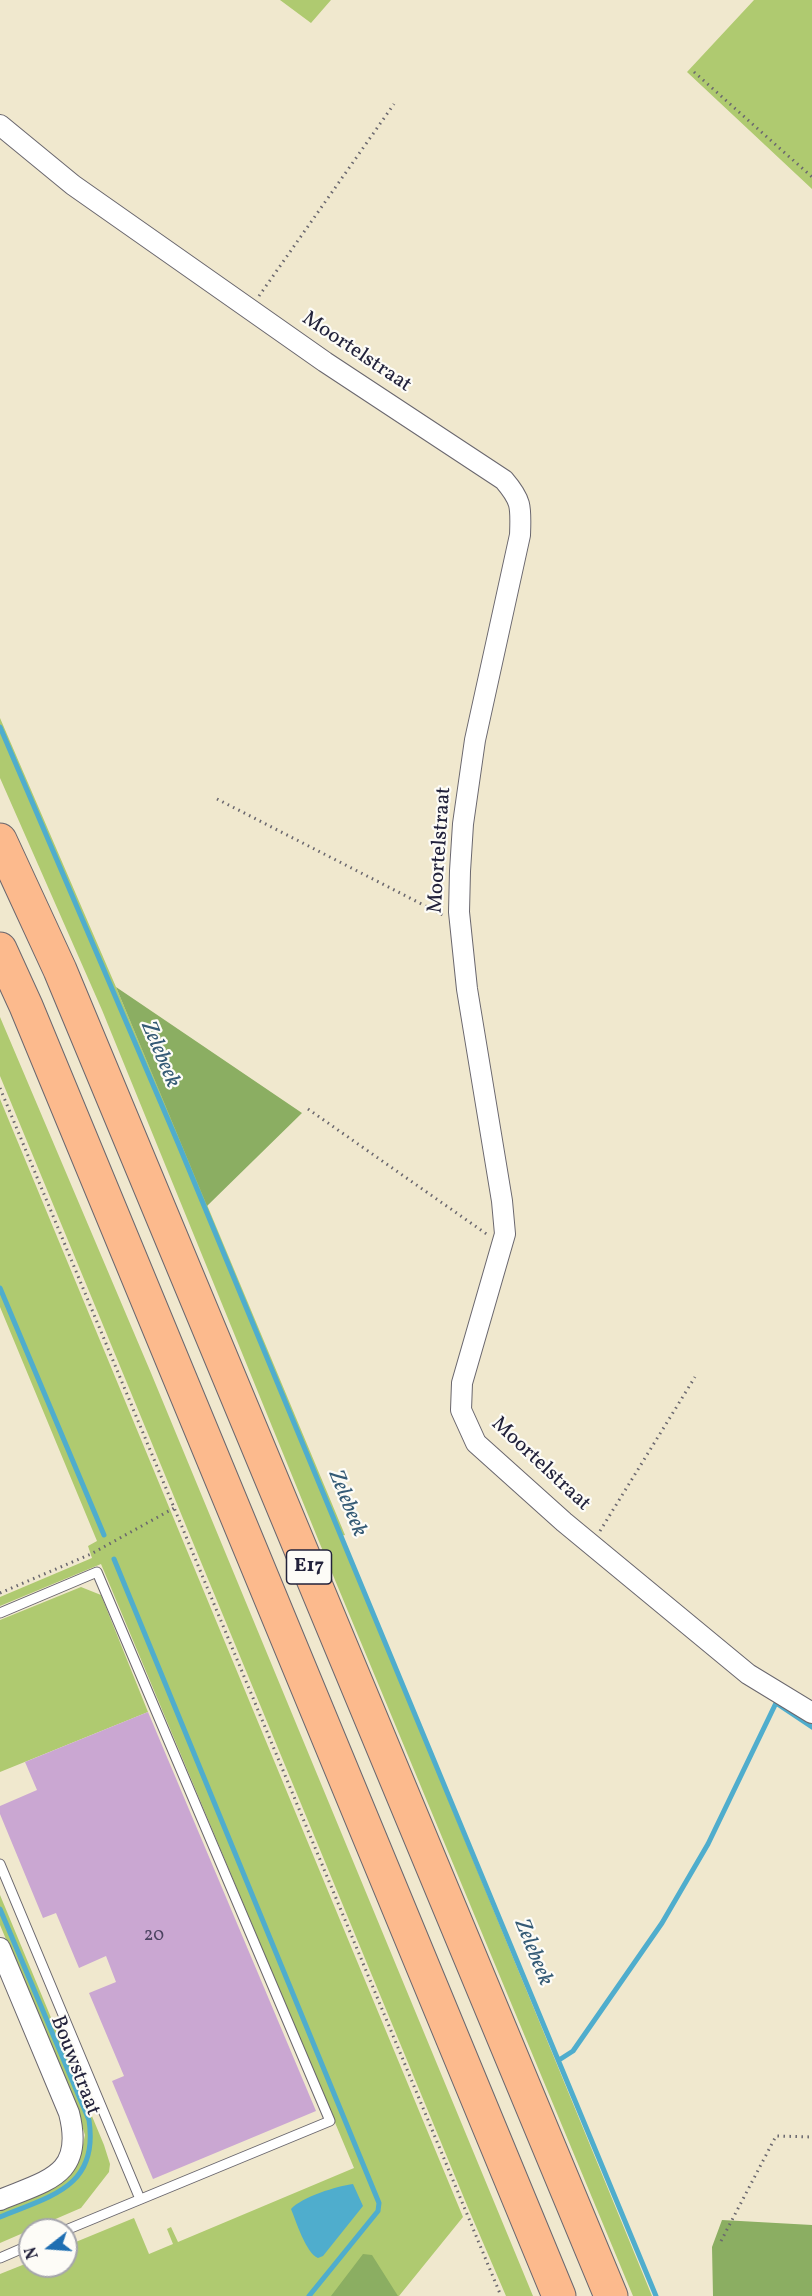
<!DOCTYPE html>
<style>
body{margin:0}
#map{position:relative;width:812px;height:2296px;overflow:hidden;background:#f0e8ce;font-family:Vollkorn,serif}
canvas{display:block}
.north{position:absolute;left:18px;top:2218px;width:60px;height:60px;box-sizing:border-box;background:#fdfcf7;border:2px solid #a5a5ac;border-radius:50%;rotate:253deg;font-size:16px;font-weight:700;line-height:24px;text-align:center;color:#22223b}
.north::after{content:'';display:block;margin:auto;width:21px;height:27px;background:#1f6fb2;clip-path:polygon(50% 0,100% 100%,50% 72%,0 100%)}
</style>
<div id="map">
<canvas width="812" height="2296"></canvas>
<div class="north">N</div>
</div>
<script>
const ctx = document.querySelector('canvas').getContext('2d');
ctx.lineJoin = 'round';
function fill(path, color) { ctx.fillStyle = color; ctx.fill(path, 'evenodd'); }
function trace(path, color, width, dash) { ctx.strokeStyle = color; ctx.lineWidth = width; ctx.lineCap = dash ? 'butt' : 'round'; ctx.setLineDash(dash || []); ctx.stroke(path); }
function label(font, color, halo, rows, align = 'center') {
  ctx.font = font + ' Vollkorn,serif'; ctx.lineWidth = 4.5; ctx.setLineDash([]); ctx.textBaseline = 'middle'; ctx.strokeStyle = halo; ctx.fillStyle = color; for (const [text, x, y, turn = 0] of rows) {
    ctx.save(); ctx.translate(x, y); ctx.rotate((+turn || 0) * Math.PI / 180); ctx.textAlign = isNaN(turn) ? turn : align; if (halo) ctx.strokeText(text, 0, 0); ctx.fillText(text, 0, 0); ctx.restore();
  }
}
fill(new Path2D(`
 M280 0H331L311 23Z
 M754 0H812V189L687 72Z
 M0 718 116 987 345 1535 340 1536 652 2296H633L320 1544 102 1010 0 778Z
 M0 1017 151 1373 533 2296H506L469 2210 0 1076Z
 M0 1099 463 2217 399 2296H0V2274L30 2262V2266H66V2246L134 2218 149 2254 173 2244 167 2229 171 2227 178 2242 354 2168 101 1564 0 1606V1597L92 1558 88 1546 97 1541 0 1307Z
 M81 1587 101 1595 148 1712 0 1772V1620Z
 M0 1895 104 2145 110 2164 109 2172 81 2208 0 2243V2210L57 2186 67 2179 80 2159 85 2135 74 2101 0 1925Z`), '#afca70');
fill(new Path2D(`
 M116 987 302 1113 207 1206Z
 M722 2220 812 2225V2296H713L712 2247Z
 M363 2254 372 2255 398 2296H331Z`), '#8bae62');
fill(new Path2D(`
 M353 2184 363 2206 323 2256 318 2258C306 2253 296 2221 291 2209 302 2197 337 2186 353 2184Z`), '#4fadcd');
trace(new Path2D(`
 M0 727 178 1143 656 2296
 M0 1288 104 1535
 M114 1559 379 2203 378 2211 309 2296
 M0 1909 89 2120C99 2187 51 2196 0 2217
 M559 2060 573 2051 662 1923 708 1844 776 1703 812 1727`), '#4fadcd', 5);
fill(new Path2D(`
 M148 1712 316 2111 153 2179 112 2081 124 2076 89 1993 116 1982 106 1956 79 1968 56 1913 43 1918 0 1814V1806L37 1790 25 1762Z`), '#caa7d2');
const lane = new Path2D(`
 M0 1613 97 1572 330 2121 66 2230
 M0 1864 140 2199
 M0 2258 30 2245`);
const street = new Path2D(`
 M0 125 73 185 325 362 504 480C522 501 521 507 520 535L475 740 463 824 460 871 459 912 467 989 502 1201 505 1234 462 1383 461 1410 476 1443 564 1522 748 1674 812 1713
 M0 1948 69 2113C85 2175 48 2180 0 2200`);
const highway = new Path2D(`
 M0 840 60 970 611 2296
 M0 949 26 1006 559 2296`);
trace(lane, '#6a676e', 11);
trace(street, '#6a676e', 22);
trace(highway, '#6a676e', 35);
trace(new Path2D(`
 M694 72 812 177
 M259 296 394 104
 M217 799 443 915
 M0 1088 501 2296
 M308 1109 488 1235
 M600 1531 695 1377
 M0 1593 91 1554 176 1507
 M721 2241 776 2136 812 2137`), '#6a676e', 3, [1.5, 4.5]);
trace(lane, '#fff', 9);
trace(street, '#fff', 20);
trace(highway, '#fcba8d', 33);
label('18px', '#4c4361', null, [
 ["20",154,1937]
]);
for (const [x, y, w] of [
 [309,1567,45]
]) { const box = new Path2D(); box.roundRect(x - w / 2, y - 17, w, 34, 4.5); ctx.fillStyle = '#fdfcf7'; ctx.fill(box); trace(box, '#22223b', 1.5); }
label('bold 20px', '#22223b', null, [
 ["E17",309,1567]
]);
label('21px', '#22223b', '#fdfcf7', [
 ["Moortelstraat",356,353,34],
 ["Moortelstraat",441,850,-86],
 ["Moortelstraat",540,1465,43],
 ["Bouwstraat",74,2066,69]
]);
label('italic 22px', '#345a75', '#fdfcf7', [
 ["Zelebeek",159,1055,67],
 ["Zelebeek",346,1504,68],
 ["Zelebeek",532,1953,68]
]);
</script>
